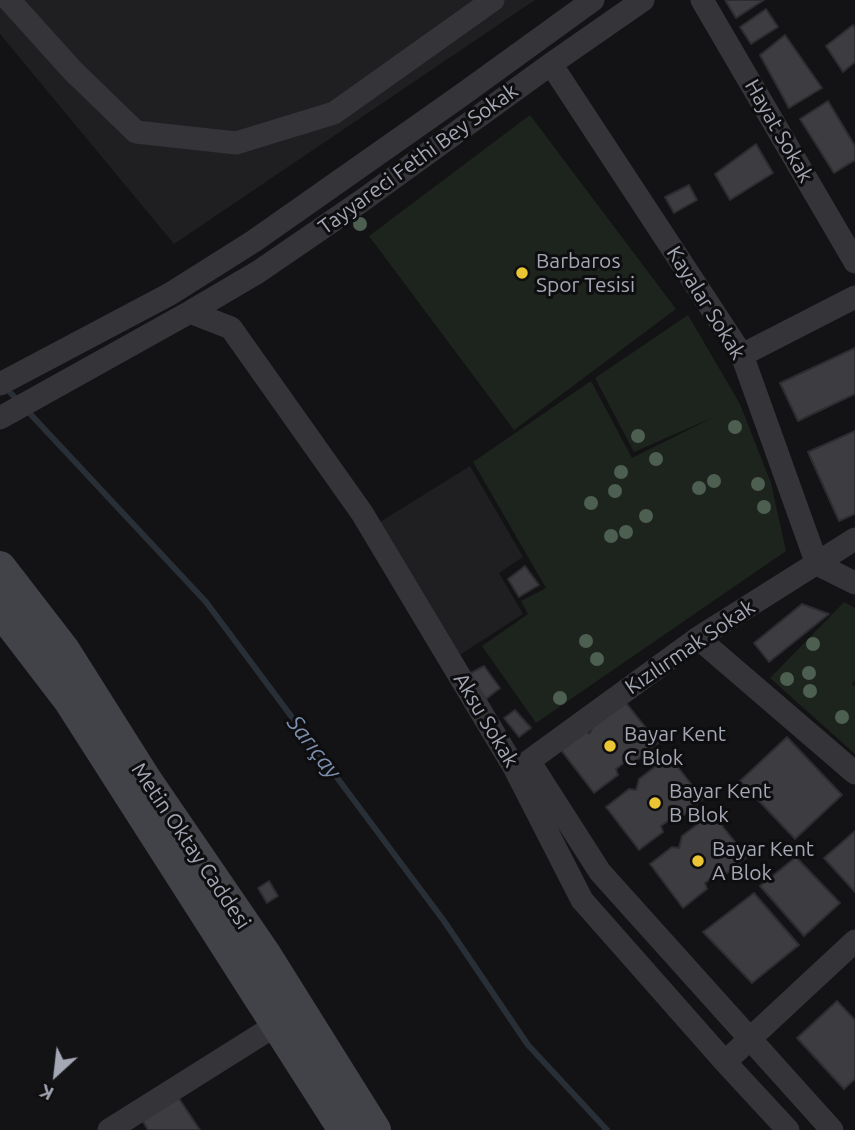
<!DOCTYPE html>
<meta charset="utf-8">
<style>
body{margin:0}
#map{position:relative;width:855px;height:1130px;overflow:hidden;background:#131214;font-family:Ubuntu,sans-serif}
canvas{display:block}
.north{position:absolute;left:21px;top:1039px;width:70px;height:70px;-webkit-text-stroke:5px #0e0d0f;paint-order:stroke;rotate:207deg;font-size:19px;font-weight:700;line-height:28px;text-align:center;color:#a4a7b4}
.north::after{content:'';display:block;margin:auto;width:24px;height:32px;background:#a4a7b4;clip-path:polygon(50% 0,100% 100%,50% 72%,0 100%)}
</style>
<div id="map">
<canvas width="855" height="1130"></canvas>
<div class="north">K</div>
</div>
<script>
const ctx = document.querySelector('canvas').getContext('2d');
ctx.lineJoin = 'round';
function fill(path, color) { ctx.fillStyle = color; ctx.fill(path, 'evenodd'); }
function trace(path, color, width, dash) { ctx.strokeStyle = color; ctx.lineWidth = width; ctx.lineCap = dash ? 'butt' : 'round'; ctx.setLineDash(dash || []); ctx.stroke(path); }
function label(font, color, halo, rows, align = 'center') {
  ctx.font = font + ' Ubuntu,sans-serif'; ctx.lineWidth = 6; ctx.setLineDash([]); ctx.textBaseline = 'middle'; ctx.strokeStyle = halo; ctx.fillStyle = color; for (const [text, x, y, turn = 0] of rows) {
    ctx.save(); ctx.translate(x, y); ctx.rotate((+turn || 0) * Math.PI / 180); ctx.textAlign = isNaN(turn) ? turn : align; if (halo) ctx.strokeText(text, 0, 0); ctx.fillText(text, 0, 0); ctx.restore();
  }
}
fill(new Path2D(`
 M0 0H535L174 244 0 34Z
 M470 466 523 557 499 573 523 614 455 658 372 527Z`), '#1f1e21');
fill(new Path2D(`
 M530 115 676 309 514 430 369 236Z
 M688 315 740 404 771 483 786 551 536 723 482 646 528 614 521 601 546 588 473 462 591 381 632 458 714 417 634 452 595 378Z
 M844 602 855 608V680L852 684 855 686V754L770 678Z`), '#1d241e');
trace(new Path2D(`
 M6 388 206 602 444 921 528 1045 607 1130`), '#292f37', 6);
const building = new Path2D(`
 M725 0H764L736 18Z
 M766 9 778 27 751 44 740 27Z
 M853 25 855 29V62L843 72 826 46Z
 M785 35 822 88 789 108 760 55Z
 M828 101 855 146V160L834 173 800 119Z
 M756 144 773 173 730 200 715 174Z
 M689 185 697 200 674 213 665 197Z
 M855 348V394L798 421 780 383Z
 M855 431V514L839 521 808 452Z
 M525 566 539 585 519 597 508 579Z
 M802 604 829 614 769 662 754 643Z
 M484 666 500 688 486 699 469 674Z
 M623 699 658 743 633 763 629 759 616 769 618 775 594 793 561 750 584 732 590 733 594 722Z
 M515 710 531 728 519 737 504 718Z
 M787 737 842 795 795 839 740 781Z
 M669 756 703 799 678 820 675 816 661 826 663 832 639 850 606 807 629 789 636 790 639 779Z
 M712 813 747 857 722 877 718 873 705 883 707 889 683 908 650 864 672 847 679 848 682 836Z
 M855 831V892L824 858Z
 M796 857 840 903 804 936 760 886Z
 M269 881 278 896 267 903 258 888Z
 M754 893 799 945 752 983 703 932Z
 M837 1001 855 1020V1079L844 1089 797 1038Z
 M178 1097 200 1130H148L142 1120Z`);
fill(building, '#3d3c41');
trace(building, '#2d2c30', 2);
trace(new Path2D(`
 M9 0 73 71 136 132 236 143 334 113 493 0
 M702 0 855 262
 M551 64 742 355 817 564 855 583
 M190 312 231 328 362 513 514 767 582 900 725 1062 788 1130
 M742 355 855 297
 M0 384 170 294 254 241 459 97 593 0
 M0 418 190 312 258 272 363 200 551 64 643 0
 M698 638 855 773
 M725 1062 855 941
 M109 1130 276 1025
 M832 1130 600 872 529 761 698 638 855 539`), '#343439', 23);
trace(new Path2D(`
 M0 567 64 650 146 780 265 954 375 1130
 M0 610 69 700 344 1130`), '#424249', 32);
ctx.fillStyle = '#4d5f51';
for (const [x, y] of [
 [360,224],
 [735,427],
 [638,436],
 [656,459],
 [621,472],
 [714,481],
 [758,484],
 [699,488],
 [615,491],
 [591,503],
 [764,507],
 [646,516],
 [626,532],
 [611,536],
 [586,641],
 [813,644],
 [597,659],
 [809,673],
 [787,679],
 [810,691],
 [560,698],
 [842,717]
]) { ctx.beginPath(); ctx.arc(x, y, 7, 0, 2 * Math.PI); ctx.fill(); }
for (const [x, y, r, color] of [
 [522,273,7,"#ebc634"],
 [610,746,7,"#ebc634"],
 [655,803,7,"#ebc634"],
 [698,861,7,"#ebc634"]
]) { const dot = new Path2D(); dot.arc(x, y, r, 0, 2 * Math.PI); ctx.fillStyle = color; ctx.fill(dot); trace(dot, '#0e0d0f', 2.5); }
label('21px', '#a4a7b4', '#0e0d0f', [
 ["Hayat Sokak",779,131,60],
 ["Tayyareci Fethi Bey Sokak",418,159,-36],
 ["Kayalar Sokak",706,303,58],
 ["Kızılırmak Sokak",690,647,-34],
 ["Aksu Sokak",486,720,59],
 ["Metin Oktay Caddesi",191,846,56]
]);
label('21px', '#a4a7b4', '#0e0d0f', [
 ["Barbaros",536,261],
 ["Spor Tesisi",536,285],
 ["Bayar Kent",624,734],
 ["C Blok",624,758],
 ["Bayar Kent",669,791],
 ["B Blok",669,815],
 ["Bayar Kent",712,849],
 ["A Blok",712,873]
], 'left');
label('italic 23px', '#7c90ae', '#0e0d0f', [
 ["Sarıçay",314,747,53]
]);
</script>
